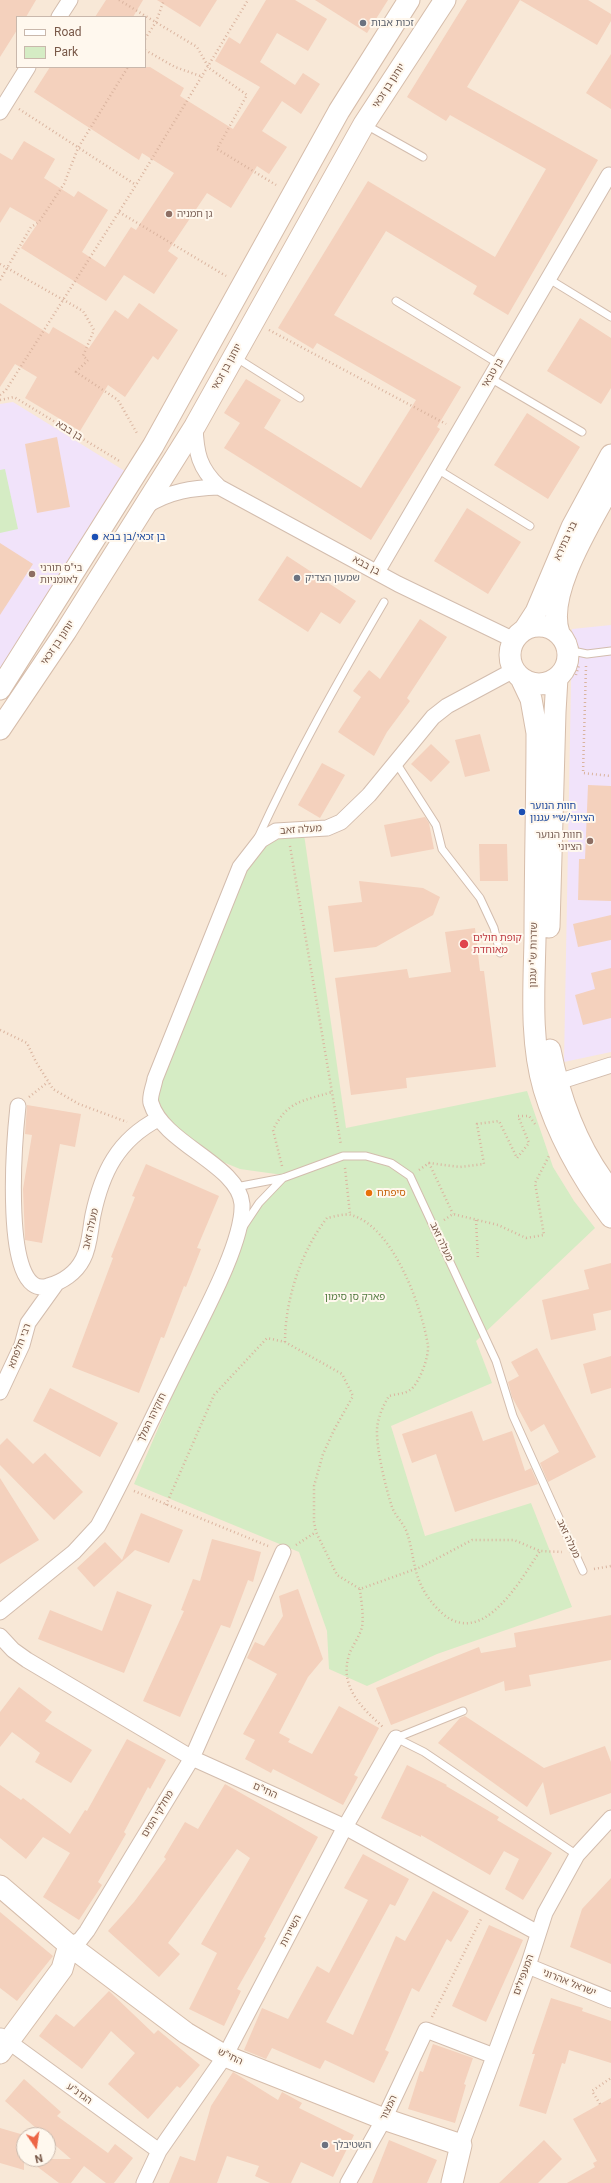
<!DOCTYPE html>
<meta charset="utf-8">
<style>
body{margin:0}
#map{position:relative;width:611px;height:2183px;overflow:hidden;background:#fdf4e7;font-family:Roboto,sans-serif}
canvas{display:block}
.legend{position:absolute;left:16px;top:16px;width:130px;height:52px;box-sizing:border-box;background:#fff8ee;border:1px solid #c9b8ac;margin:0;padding:5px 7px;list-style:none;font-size:12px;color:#795949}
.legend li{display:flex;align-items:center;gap:8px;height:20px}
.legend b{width:20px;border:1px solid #c9b8ac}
.north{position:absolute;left:16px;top:2127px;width:40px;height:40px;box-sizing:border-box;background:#fff8ee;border:1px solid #c9b8ac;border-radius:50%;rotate:167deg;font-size:11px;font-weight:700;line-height:16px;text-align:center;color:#795949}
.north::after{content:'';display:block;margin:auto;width:14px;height:18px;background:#ed6646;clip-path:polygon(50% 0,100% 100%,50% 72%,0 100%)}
</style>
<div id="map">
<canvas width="611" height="2183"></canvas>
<ul class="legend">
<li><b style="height:5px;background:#fff"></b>Road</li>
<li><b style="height:11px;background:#d5ecc4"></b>Park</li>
</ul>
<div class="north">N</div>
</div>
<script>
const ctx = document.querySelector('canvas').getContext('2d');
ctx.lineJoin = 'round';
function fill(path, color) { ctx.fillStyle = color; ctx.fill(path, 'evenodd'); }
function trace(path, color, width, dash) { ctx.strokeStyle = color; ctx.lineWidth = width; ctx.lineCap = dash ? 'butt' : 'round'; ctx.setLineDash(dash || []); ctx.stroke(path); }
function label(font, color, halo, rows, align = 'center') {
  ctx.font = font + ' Roboto,"Noto Sans Hebrew",sans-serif'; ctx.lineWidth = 4; ctx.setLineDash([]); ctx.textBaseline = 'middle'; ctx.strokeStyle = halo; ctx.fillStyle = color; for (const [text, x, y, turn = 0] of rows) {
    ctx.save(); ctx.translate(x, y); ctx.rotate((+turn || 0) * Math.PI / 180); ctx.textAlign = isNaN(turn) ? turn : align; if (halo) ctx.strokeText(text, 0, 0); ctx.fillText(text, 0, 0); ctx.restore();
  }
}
fill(new Path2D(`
 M0 0H611V2183H0ZM17 17H145V67H17ZM24 2135H48V2159H24Z`), '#f8e8d7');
fill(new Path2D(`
 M13 402 128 473 0 675V404Z
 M611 625V1052L564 1062 572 629Z`), '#f1e3fa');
fill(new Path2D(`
 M5 469 18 529 0 533V470Z
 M304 834 346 1128 527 1091 553 1167 574 1201 595 1228 476 1341 492 1383 391 1426 425 1536 531 1503 572 1607 437 1654 367 1686 329 1669 327 1631 299 1552 134 1484 246 1226 283 1175 240 1169 213 1158 162 1119 157 1090 246 865 258 849 279 839Z`), '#d5ecc4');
fill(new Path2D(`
 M0 0H36L26 17H17V30L0 57Z
 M106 0H143L133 17H95Z
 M157 0H217L200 27Z
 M266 0H295L327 19 308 51 277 33 260 62 295 85 303 73 320 84 301 114 282 101 262 131 287 147 269 174 257 166 231 208 207 193 168 251 178 258 154 294 124 275 106 301 21 248 38 223 10 207 0 223V153L12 160 24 141 55 159 44 178 74 197 78 191 108 210 82 252 105 267 131 227 136 230 174 173 142 153 139 160 34 92 50 67H150L184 88 180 96 233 129 260 87 215 61 229 37 240 44Z
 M315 0H388L367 33Z
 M467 0H588L611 14V21L597 45 520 0 467 87 598 160 508 315 473 294 477 286 386 231 334 315 461 387 437 427 440 429 371 540 224 448 240 423 224 413 246 379 281 400 264 428 361 488 416 400 317 343 313 349 278 328 368 181 495 257 546 169 450 115 446 121 407 97Z
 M611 54V109L586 93Z
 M0 303 49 334 53 327 89 348 115 310 128 319 139 303 178 330 158 360 153 356 125 397 108 385 80 431 25 398 37 377 15 364 0 387Z
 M580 318 611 338V388L601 404 547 371Z
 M527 413 580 447 548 499 494 465Z
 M57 437 70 507 37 513 25 444Z
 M467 508 521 542 488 594 434 561Z
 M0 543 33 564 0 615Z
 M287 556 356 601 340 624 321 612 308 632 258 600Z
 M420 619 447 637 407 698 410 701 387 732 374 756 338 732 361 697 353 691 369 670 380 679Z
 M480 734 490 771 465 777 455 740Z
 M431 744 450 762 431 782 411 764Z
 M322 763 345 775 320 818 298 805Z
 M588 785 611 786V901L578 900 579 859H585Z
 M425 817 429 823 434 849 391 857 384 825Z
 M479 844H507L508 881H480Z
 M359 881 423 888 440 897 433 915 376 947 334 952 328 906 362 902Z
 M611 915V940L578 947 573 924Z
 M475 928 480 971H484L496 1067 406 1078 407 1088 351 1095 335 978 407 969 409 978 451 972 445 932Z
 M611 968V1018L583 1025 575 995 595 989 591 973Z
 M27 1105 81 1114 75 1147 60 1144 42 1243 25 1240 23 1189 32 1135 25 1134Z
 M146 1164 219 1196 197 1248 201 1249 186 1287 184 1286 164 1338 161 1337 139 1393 72 1367 113 1258 111 1257 135 1197 132 1196Z
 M611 1263V1310L593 1314 596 1330 551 1340 542 1300 589 1289 584 1270Z
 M537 1348 596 1457 548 1482 540 1463 559 1452 544 1424 531 1432 512 1397 508 1382 519 1376 511 1362Z
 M611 1356V1388L591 1394 583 1364Z
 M50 1388 118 1423 100 1457 33 1421Z
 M472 1411 483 1441 512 1431 525 1471 531 1468 538 1484 455 1512 436 1454 412 1463 402 1434Z
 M7 1438 33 1464 45 1453 83 1492 54 1520 0 1465V1445Z
 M0 1478 39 1540 0 1564Z
 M141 1513 183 1530 169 1563 135 1550 94 1587 77 1568 105 1542 122 1560Z
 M212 1539 261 1552 253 1582 248 1580 230 1628 221 1625 180 1717 143 1701 184 1611 181 1610 193 1579 200 1581Z
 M298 1589 323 1659 308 1677 279 1733 290 1739 288 1742 312 1754 339 1706 379 1728 354 1775 358 1777 343 1805 273 1769 271 1773 245 1759 255 1740 243 1734 277 1674 247 1658 255 1642 264 1646 283 1616 279 1596Z
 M117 1591 152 1605 124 1673 38 1639 50 1610 102 1631Z
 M611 1615V1660L529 1675 531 1686 505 1691 504 1681 391 1725 376 1688 479 1647 481 1653 516 1647 514 1633Z
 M19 1687 52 1712 45 1721 92 1750 71 1783 35 1762 40 1753 12 1732 0 1747V1712Z
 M465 1716 544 1768 605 1746 611 1762V1793L550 1815 543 1782 527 1807 438 1743 460 1718Z
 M127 1739 166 1760 150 1789 148 1787 124 1832 126 1834 98 1882 102 1885 79 1920 43 1897 70 1853 43 1837 26 1859 0 1838V1785L21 1800 23 1798 70 1834 85 1810 87 1811Z
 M407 1765 447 1785 446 1786 499 1817 497 1820 552 1853 523 1900 505 1889 519 1859 504 1851 490 1875 421 1835V1837L381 1818Z
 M225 1784 318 1837 264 1937 266 1938 237 1989 241 1991 224 2026 189 2009 217 1953 201 1944 250 1858 237 1849 168 1943 180 1954 159 1977 108 1931 134 1902 166 1859 164 1857 185 1822 198 1829Z
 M363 1854 409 1879 395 1906 390 1904 326 2022 353 2035 396 1936 405 1941 433 1891 469 1911 451 1942 447 1939 419 1992 412 1988 385 2050 389 2052 374 2083 325 2060 320 2069 272 2048 266 2059 244 2050 262 2008 288 2019 317 1966 329 1973 368 1900 344 1888Z
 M611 1878V1964L570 1947 582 1909Z
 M0 1912 53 1956 17 2001 0 1988Z
 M489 1925 523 1940 486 2022 452 2006Z
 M109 1991 154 2034 158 2030 200 2065 180 2088 177 2086 148 2119 108 2084 135 2053 111 2031 82 2069 39 2036 56 2014 74 2027Z
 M551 1998 583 2008 582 2011 611 2021V2063L569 2050 565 2064 562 2063 546 2114 519 2106 535 2054H532Z
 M433 2044 473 2058 464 2084 466 2085 455 2123 408 2109 420 2071 423 2072Z
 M233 2072 278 2100 282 2092 302 2103 299 2108 354 2135 333 2177 301 2162 291 2183H270L255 2176 259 2166 227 2156 217 2183H169L180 2156 195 2161 211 2106Z
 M24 2079 61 2112 57 2116 108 2153 115 2144 133 2158 114 2183H106L84 2166 71 2183H59L27 2159H71L48 2139V2135H44L5 2101Z
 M611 2098V2183H567L595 2167 593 2163 597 2161 573 2119Z
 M0 2128 24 2135V2170L0 2163Z
 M389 2140 437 2160 427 2183H372Z
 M544 2140 562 2159 538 2183H499Z`), '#f4d1bd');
const lane = new Path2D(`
 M366 125 423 157
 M549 279 611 317
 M396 301 499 364
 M235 357 300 398
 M490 378 582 432
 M437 469 530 526
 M568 650 587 654 611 651
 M395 761 436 825 442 849 480 898 494 928 500 953
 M257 840C295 757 338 681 384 602
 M236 1187 283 1178 343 1156H366L391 1163 410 1176 496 1361 513 1416 583 1571
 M243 1227 259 1203 283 1178
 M396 1738 424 1752 577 1855
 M396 1738 463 1711`);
const street = new Path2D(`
 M59 17 70 0
 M0 112 28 67
 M195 426C196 453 199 468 219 487L398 584 514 640
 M146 506C170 491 192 488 219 487
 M377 572 609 175
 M558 1082 611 1065
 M18 1106C15 1134 0 1302 48 1286 62 1282 76 1273 83 1259 90 1246 90 1230 93 1215 102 1172 118 1140 158 1119
 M0 1392 22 1345 28 1323 56 1284
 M0 1612 74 1552 98 1526C127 1473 152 1418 179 1364 197 1326 244 1244 242 1204 239 1165 163 1144 151 1103 149 1097 154 1086 155 1079L240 867 261 840 276 831 327 828 341 822 369 795 433 717 447 706 514 670
 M0 1636 13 1650 27 1660 192 1758 345 1827 538 1933
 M69 1945 80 1940 87 1931 192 1758 283 1552
 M528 1966 611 2000
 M1 2036 159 2151
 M461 2145 528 1966 545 1913 577 1855 611 1818
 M144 2183 159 2151 225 2056 345 1827 396 1738
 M348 2183 384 2119 426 2030 494 2056`);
const secondary = new Path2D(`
 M510 655a29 29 0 1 1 58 0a29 29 0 1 1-58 0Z
 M525 629 536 612 572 527 611 455
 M559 633C545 593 592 521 611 485
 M521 678 531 699 537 733C537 801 535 870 535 939 534 988 530 1041 544 1089 558 1136 582 1178 611 1217
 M0 689 153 446 339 111 409 0
 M0 729 66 631 195 426 364 124 445 0
 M549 927 555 712 557 678
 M550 1050C560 1100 579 1151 611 1191
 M0 1886 69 1945 186 2033 225 2056 384 2119 461 2145 452 2183
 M0 2053 62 1969 69 1945`);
trace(lane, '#d3bdae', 9);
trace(street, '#d3bdae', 17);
trace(secondary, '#d6bdab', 23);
trace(new Path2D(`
 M119 0 197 47 209 68 247 95 217 149 276 185
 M145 39 156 22 164 0
 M145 50 175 67 203 77
 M19 109 136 185
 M119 212 226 276
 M0 264 83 311 94 330 83 356 88 360 76 372 118 400 138 435
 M0 280 31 227 39 222 64 184 78 148 128 67
 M269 330 446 424
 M0 395 6 390 136 185 248 0
 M0 400 14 397 121 462
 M586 666 583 773 611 776
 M576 675 579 665
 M290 846 341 1145
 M0 1030 27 1043 36 1062 53 1089 79 1104 127 1122
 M29 1097 48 1082
 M429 1163 453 1214
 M282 1166 273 1130C287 1101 303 1101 332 1092
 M345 1168 350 1214
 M419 1170 429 1163 460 1167 484 1164 477 1124 499 1121 517 1158 529 1143 518 1116H529L535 1124
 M444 1220 453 1214 498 1225 526 1238 544 1235 535 1183 550 1154
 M476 1220 478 1260
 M285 1342C285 1300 301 1251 327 1218 333 1217 345 1213 351 1215 393 1226 422 1307 428 1346 429 1357 419 1384 410 1390 405 1394 395 1394 389 1396 383 1406 378 1417 377 1429 376 1448 386 1489 392 1507 395 1516 404 1523 407 1533 413 1550 413 1568 421 1585 426 1596 434 1606 443 1614 484 1648 521 1579 540 1551
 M134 1491 268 1546
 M166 1505 214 1395 267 1338 285 1342 342 1374 353 1396 334 1430 323 1454 314 1486V1522L316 1532 337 1575 360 1589 421 1567 472 1540H514L540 1551 562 1552
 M296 1545 316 1532
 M594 1569 611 1566
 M360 1589C361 1601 364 1615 362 1627 360 1636 352 1646 349 1655 339 1687 362 1708 384 1728
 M432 2017 481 1919
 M600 2104 592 2091 611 2078`), '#dab49f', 2.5, [1, 3]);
trace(lane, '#fff', 7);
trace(street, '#fff', 15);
trace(secondary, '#fff', 21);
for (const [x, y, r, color] of [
 [363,23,4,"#6b7280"],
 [169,214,4,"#8d6e63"],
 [95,537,4,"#1a4fb4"],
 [32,574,4,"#8d6e63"],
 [297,578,4,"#6b7280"],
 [522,812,4,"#1a4fb4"],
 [590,841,4,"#8d6e63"],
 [464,944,5,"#e0444e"],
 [369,1193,4,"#e8710a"],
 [325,2145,4,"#6b7280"]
]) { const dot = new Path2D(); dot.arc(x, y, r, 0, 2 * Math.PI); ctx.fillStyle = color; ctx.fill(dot); trace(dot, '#fff8ee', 1.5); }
label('10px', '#5b616d', '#fff8ee', [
 ["זכות אבות",371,23],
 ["שמעון הצדיק",305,578],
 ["השטיבלך",333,2145]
], 'left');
label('10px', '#795949', '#fff8ee', [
 ["יוחנן בן זכאי",389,86,-57],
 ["יוחנן בן זכאי",227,367,-61],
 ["בן טבאי",493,373,-59],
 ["בן בבא",69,431,31],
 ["בני בתירא",566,541,-65],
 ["בן בבא",366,566,28],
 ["יוחנן בן זכאי",58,643,-56],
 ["מעלה זאב",301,830,-4],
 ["שדרות ש\"י עגנון",534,955,-89],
 ["מעלה זאב",91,1229,-77],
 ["מעלה זאב",441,1242,65],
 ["רבי חלפתא",20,1346,-69],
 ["חזקיהו המלך",152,1418,-64],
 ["מעלה זאב",568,1539,65],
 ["החי\"ם",265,1791,24],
 ["מחלקי המים",158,1814,-59],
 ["השיירות",291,1931,-62],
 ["המעפילים",524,1975,-70],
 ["ישראל אהרוני",569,1983,22],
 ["החי\"ש",230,2057,25],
 ["הגדנ\"ע",79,2094,36],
 ["המצור",389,2108,-64]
]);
label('10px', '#785e54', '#fff8ee', [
 ["גן חמניה",177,214],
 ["בי\"ס תורני",40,568],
 ["לאומניות",40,580],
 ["חוות הנוער",582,835,"right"],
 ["הציוני",582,847,"right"]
], 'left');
label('10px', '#164399', '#fff8ee', [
 ["בן זכאי/בן בבא",103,537],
 ["חוות הנוער",530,806],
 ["הציוני/ש״י עגנון",530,818]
], 'left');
label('10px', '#be3a42', '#fff8ee', [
 ["קופת חולים",473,938],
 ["מאוחדת",473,950]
], 'left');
label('10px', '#c56008', '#fff8ee', [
 ["סיפתח",377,1193]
], 'left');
label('10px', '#51793e', '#fff8ee', [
 ["פארק סן סימון",355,1297]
]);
</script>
